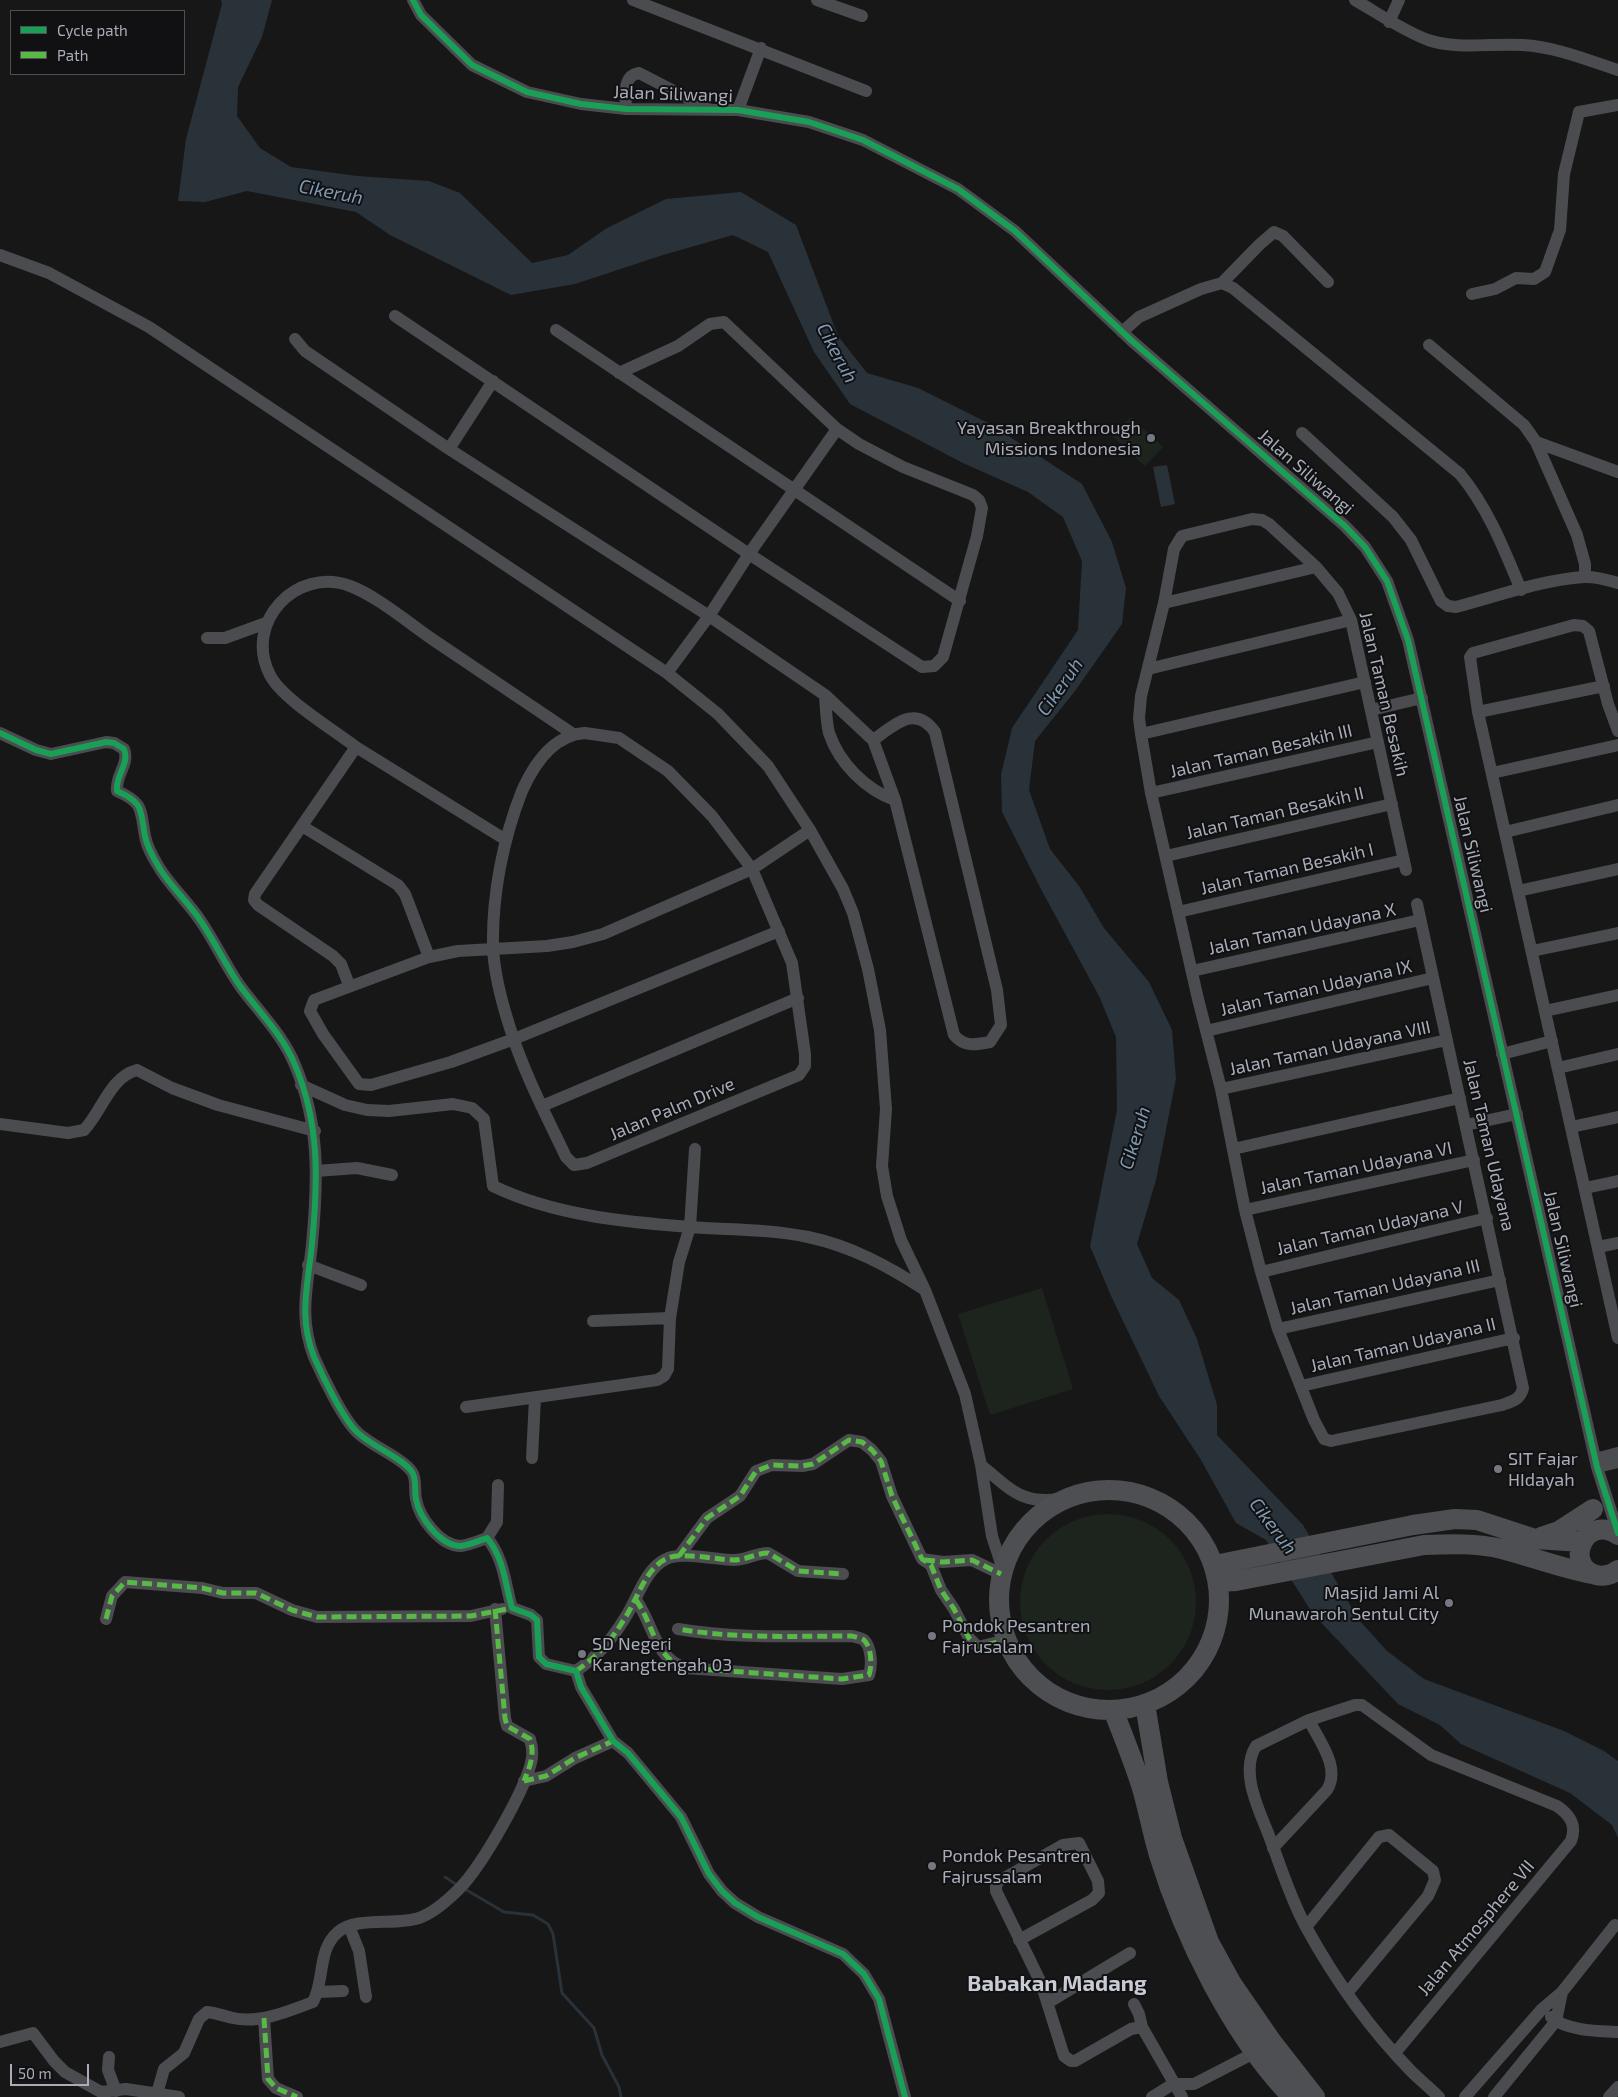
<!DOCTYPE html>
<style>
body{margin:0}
#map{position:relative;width:1618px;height:2097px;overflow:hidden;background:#171717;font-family:"Exo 2",sans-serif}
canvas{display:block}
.legend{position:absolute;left:10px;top:10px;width:175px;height:65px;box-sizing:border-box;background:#111113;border:1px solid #4d4f55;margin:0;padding:6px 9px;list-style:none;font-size:15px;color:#a8adb8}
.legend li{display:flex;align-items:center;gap:10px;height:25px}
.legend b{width:25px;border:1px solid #4d4f55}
.scale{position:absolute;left:10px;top:2064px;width:79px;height:22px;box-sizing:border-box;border:2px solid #a8adb8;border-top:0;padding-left:6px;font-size:15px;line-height:18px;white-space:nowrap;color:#a8adb8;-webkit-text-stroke:4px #111113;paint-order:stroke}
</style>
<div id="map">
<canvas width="1618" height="2097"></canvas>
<ul class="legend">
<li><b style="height:6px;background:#1a9f57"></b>Cycle path</li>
<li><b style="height:6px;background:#58b947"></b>Path</li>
</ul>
<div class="scale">50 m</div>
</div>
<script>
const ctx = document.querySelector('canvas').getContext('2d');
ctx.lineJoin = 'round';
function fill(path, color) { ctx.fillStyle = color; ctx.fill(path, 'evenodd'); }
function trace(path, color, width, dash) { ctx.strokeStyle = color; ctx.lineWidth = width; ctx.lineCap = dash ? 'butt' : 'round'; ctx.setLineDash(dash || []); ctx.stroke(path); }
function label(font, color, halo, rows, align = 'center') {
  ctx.font = font + ' "Exo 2",sans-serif'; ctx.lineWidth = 4; ctx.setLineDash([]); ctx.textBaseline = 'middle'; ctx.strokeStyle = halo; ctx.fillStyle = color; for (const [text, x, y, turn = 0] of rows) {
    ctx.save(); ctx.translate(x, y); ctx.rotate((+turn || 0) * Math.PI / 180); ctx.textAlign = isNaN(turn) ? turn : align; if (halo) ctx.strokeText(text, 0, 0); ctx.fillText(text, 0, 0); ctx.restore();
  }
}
fill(new Path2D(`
 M1131 417 1163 447 1145 466 1112 436Z
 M1042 1288 1073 1389 990 1415 958 1314Z
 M1020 1602a88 88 0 1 1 176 0a88 88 0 1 1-176 0Z`), '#1d241e');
fill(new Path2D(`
 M221 0H272L262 37 238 87 237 116 260 148 291 167 357 176 429 181 460 193 532 263 568 255 607 228 666 199 741 192 796 225 838 336 867 373 918 388 990 424 1082 484 1112 542 1126 588 1122 624 1075 691 1035 741 1029 790 1050 849 1079 886 1104 928 1149 982 1172 1030 1176 1079 1156 1180 1137 1244 1152 1278 1179 1300 1197 1339 1217 1405V1435L1303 1525 1359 1620 1387 1651 1424 1679 1564 1731 1604 1751 1618 1761V1838L1612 1825 1570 1793 1461 1744 1440 1725 1398 1704 1313 1614 1266 1540 1236 1523 1201 1460 1159 1396 1112 1298 1090 1246 1117 1110 1116 1037 1099 996 1042 891 1002 812 1001 775 1012 728 1078 630 1082 561 1063 517 1028 492 963 463 850 404 814 352 768 252 733 235 663 255 575 284 511 295 390 235 356 212 247 191 205 202 178 201 186 139 222 4Z
 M1167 465 1175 504 1161 507 1153 467Z`), '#2a3239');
trace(new Path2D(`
 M445 1877 457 1885
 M463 1888 504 1912 533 1915 548 1924 553 1934 562 1993 594 2028 602 2055 619 2087 621 2097`), '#2a3239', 3);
trace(new Path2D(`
 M413 0 421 15 472 65 527 92 581 104 626 109 738 110 809 122 863 140 958 189 1015 231 1132 341 1345 526 1365 547 1387 581 1408 640 1597 1467 1618 1533
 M633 0 866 91
 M817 0 862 16
 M1355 0C1379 14 1402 30 1428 40 1458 50 1492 43 1523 45 1556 47 1587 60 1618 70
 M1389 22 1399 0
 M626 109C626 94 622 76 639 73L709 109
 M738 110 761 48
 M0 255 49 273 149 327 667 673 718 714 768 766 810 830 843 889 853 913 868 969 880 1030 886 1109 882 1166 887 1196 901 1240 925 1290 965 1394 981 1465 992 1536 1003 1570
 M1222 283 1259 245 1274 232 1283 236 1328 282
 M1472 294 1495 289 1516 278 1534 279 1545 272 1560 230 1564 174 1579 112 1618 105
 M395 316 749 554 922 667 934 666 943 657 977 536 982 508 979 500 973 495 903 467 859 444 837 429 724 322 710 324 678 346 619 373
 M556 330 960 601
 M1122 332 1139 317 1201 289 1222 283 1233 288 1460 474C1488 508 1504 549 1521 590
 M295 339 305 351 449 449 709 616 667 673
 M1429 345 1524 425 1536 442 1577 535 1585 564V577
 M837 429 749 554 709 616 825 695 873 740 895 800 954 1035C964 1047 975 1045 990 1042L1001 1025 997 990 935 732C915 704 895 725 873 740
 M1302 433 1393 517 1411 540 1441 601 1448 606 1456 607C1498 596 1541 580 1584 577 1596 576 1607 580 1618 583
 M1536 442 1618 472
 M449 449 493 381
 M1164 603 1316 567
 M207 638H225L266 623
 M1148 669 1351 620
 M825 695C826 708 826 721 829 733 839 763 866 790 895 800
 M1371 710 1422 698
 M1478 712 1604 686
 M1618 731 1608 704 1589 631 1583 626 1574 625 1473 653 1470 657 1478 712 1618 1338
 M0 733 36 750 51 754 106 742 114 743 124 749C130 764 115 775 117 791 144 803 140 809 145 836 147 848 154 859 160 869 172 888 190 904 202 923 216 944 226 966 240 986 259 1012 283 1035 295 1065 320 1124 318 1181 312 1244 308 1285 298 1316 314 1357 322 1375 343 1419 357 1432 371 1446 403 1458 412 1472 417 1479 414 1490 416 1499 419 1517 440 1546 461 1546 469 1545 479 1541 487 1538 504 1558 505 1584 512 1608L531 1615 537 1620 539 1657 546 1664 576 1671 581 1687 613 1741 628 1753 681 1817 709 1874 722 1891 735 1903 758 1917 843 1954 864 1974 879 1999 905 2097
 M585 733 619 738 668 771 712 816 752 869 792 963 805 1054V1066L799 1075 587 1163 574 1165 566 1157C547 1117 523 1071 510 1028 502 1003 494 973 493 947 492 895 503 839 522 791 534 764 554 735 585 733Z
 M1141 734 1365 682
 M356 747C334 730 281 698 270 675 243 623 296 566 350 586 375 595 409 623 432 639 479 671 526 702 573 734
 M1492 773 1618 745
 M1151 793 1378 742
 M302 826 398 885 405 894 429 957
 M1505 832 1618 805
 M1166 856 1392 804
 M1406 870 1351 620 1338 593 1316 567 1269 524 1262 520 1252 519 1182 536 1174 549 1164 603 1141 696 1139 718 1141 734 1151 793 1198 999 1221 1089 1245 1210 1261 1272 1278 1329 1314 1420 1324 1439 1331 1441 1502 1405C1513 1401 1521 1399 1523 1388L1417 904
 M1518 891 1618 869
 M1178 912 1404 860
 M779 931 514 1039 451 1062 371 1085 359 1084 323 1034 310 1011 314 1000 429 957 458 951 547 946 573 942 603 934 752 869 810 830
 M1532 951 1618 933
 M1192 971 1420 920
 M349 985 341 964 333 956 258 905 254 900 255 894 356 747 506 840
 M1545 1011 1618 995
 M1206 1031 1433 978
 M1502 1054 1552 1041
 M1558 1068 1618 1054
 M301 1085 345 1105 367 1110 389 1111 453 1104 472 1108 484 1119 493 1186C553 1215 624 1222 690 1227 729 1230 769 1229 808 1237 851 1246 888 1266 925 1290
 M1221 1089 1447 1040
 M542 1106 798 998
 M0 1124 68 1133 84 1130C102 1111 110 1077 137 1070L172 1088 218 1105 315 1131
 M1466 1125 1517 1114
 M1571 1127 1618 1117
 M1233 1149 1460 1098
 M316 1171 357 1168 392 1175
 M1585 1188 1618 1181
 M1245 1210 1474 1160
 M1598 1247 1618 1243
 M308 1265 361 1285
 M1261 1272 1487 1218
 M593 1321 670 1318
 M1278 1329 1500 1280
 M1301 1386 1514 1338
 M466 1407 657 1380 664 1376 668 1369 670 1318 679 1262 690 1227 695 1149
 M532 1458 535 1398
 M1595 1459 1618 1453
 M981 1465C1013 1492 1024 1506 1067 1498
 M1597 1467 1618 1462
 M487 1538 497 1522 498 1485
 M679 1556 707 1518 740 1496 756 1471 772 1465 802 1466 813 1464 849 1440 862 1442 872 1450 881 1461 892 1496 922 1559 931 1565 941 1590 954 1609 969 1638 978 1647 1006 1640
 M922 1559 943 1562 972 1560 1001 1574
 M636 1600C654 1625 654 1657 685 1668L842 1679 869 1675C872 1666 872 1648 864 1640 861 1638 855 1637 852 1636 794 1636 736 1639 678 1629
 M106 1619 112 1596 125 1582 202 1588 223 1593H256L292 1610 317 1617 471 1616 502 1609
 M576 1671C599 1655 610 1642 625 1618 637 1600 645 1569 666 1559 680 1551 717 1560 734 1560 746 1560 756 1553 768 1553L798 1571 843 1574
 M524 1781 546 1776 575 1758 613 1741
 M1273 1848 1327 1790C1341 1767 1319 1741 1309 1720
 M349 1926 359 1951 366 1997
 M1306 1927 1379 1837 1389 1835 1433 1871 1435 1880 1428 1896 1348 1992
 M1019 1940 1092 1900 1099 1893 1098 1881 1079 1843 1063 1845 999 1881 996 1885V1891L1041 1983 1064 2056 1071 2061H1075L1131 2029 1142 2027 1182 2097
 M319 1992 343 1991
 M1049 2002 1130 1953
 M1134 2004 1139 2014 1142 2027
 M1551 2017C1567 2031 1598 2031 1618 2032
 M264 2018 268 2079 276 2088 297 2097
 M0 2042 33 2033 54 2061 65 2072 101 2092 126 2089 179 2097
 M1395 2053 1571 1841C1577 1825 1570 1815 1557 1806L1431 1755 1362 1705H1355L1309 1720 1256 1746C1240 1771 1258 1808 1268 1833 1280 1864 1290 1898 1306 1927 1334 1978 1371 2030 1411 2071 1420 2080 1430 2088 1439 2097
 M109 2057 108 2070 116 2091
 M156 2097 164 2069 184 2053 199 2019 207 2012C217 2013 224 2016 233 2018 259 2024 289 2011 313 2002 325 1980 317 1950 338 1932 356 1916 396 1926 419 1918 433 1913 448 1900 459 1889 481 1867 527 1788 532 1758 533 1751 532 1746 530 1739L507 1726 505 1718 495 1609
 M1152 2097 1173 2084H1194L1260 2050
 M1465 2097 1542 2009 1562 1992 1615 1925
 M1494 2097 1556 2021 1562 1992
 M1609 2097 1618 2087`), '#4b4c50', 12);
trace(new Path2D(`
 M999 1600a110 110 0 1 1 220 0a110 110 0 1 1-220 0Z
 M1618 1535C1585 1513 1563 1565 1596 1575 1604 1577 1611 1575 1618 1570
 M1541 1537 1559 1531 1593 1509
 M1215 1565 1413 1525 1455 1519 1477 1520 1535 1539 1582 1542
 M1219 1582 1236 1581 1424 1545C1450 1544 1477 1543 1502 1549 1532 1557 1561 1568 1592 1574
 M1145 1704 1158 1782 1172 1838 1209 1942 1232 1984 1272 2042 1315 2097
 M1113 1710C1123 1735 1133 1760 1141 1785 1148 1808 1152 1832 1159 1855 1184 1937 1232 2035 1292 2097`), '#4d4f52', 20);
trace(new Path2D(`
 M679 1556 707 1518 740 1496 756 1471 772 1465 802 1466 813 1464 849 1440 862 1442 872 1450 881 1461 892 1496 922 1559 931 1565 941 1590 954 1609 969 1638 978 1647 1006 1640
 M925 1560 943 1562 972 1560 1001 1574
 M636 1600C654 1625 654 1657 685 1668L842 1679 869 1675C872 1666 872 1648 864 1640 861 1638 855 1637 852 1636 794 1636 736 1639 678 1629
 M495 1609 505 1718 507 1726 530 1739C535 1755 530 1766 524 1781
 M106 1619 112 1596 125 1582 202 1588 223 1593H256L292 1610 317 1617 471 1616 512 1608
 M576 1671C599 1655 610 1642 625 1618 637 1600 645 1569 666 1559 680 1551 717 1560 734 1560 746 1560 756 1553 768 1553L798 1571 843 1574
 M524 1781 546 1776 575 1758 613 1741
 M264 2018 268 2079 276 2088 297 2097`), '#58b947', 5, [10, 5]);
trace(new Path2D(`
 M413 0 421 15 472 65 527 92 581 104 626 109 738 110 809 122 863 140 958 189 1015 231 1132 341 1345 526 1365 547 1387 581 1408 640 1597 1467 1618 1533
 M0 733 36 750 51 754 106 742 114 743 124 749C130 764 115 775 117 791 144 803 140 809 145 836 147 848 154 859 160 869 172 888 190 904 202 923 216 944 226 966 240 986 259 1012 283 1035 295 1065 320 1124 318 1181 312 1244 308 1285 298 1316 314 1357 322 1375 343 1419 357 1432 371 1446 403 1458 412 1472 417 1479 414 1490 416 1499 419 1517 440 1546 461 1546 469 1545 479 1541 487 1538 504 1558 505 1584 512 1608L531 1615 537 1620 539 1657 546 1664 576 1671 581 1687 613 1741 628 1753 681 1817 709 1874 722 1891 735 1903 758 1917 843 1954 864 1974 879 1999 905 2097`), '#1a9f57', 6);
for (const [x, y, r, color] of [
 [1151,438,5,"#757880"],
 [1498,1469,5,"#757880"],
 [1449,1603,5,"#757880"],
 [932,1636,5,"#757880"],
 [582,1654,5,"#757880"],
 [932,1866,5,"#757880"]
]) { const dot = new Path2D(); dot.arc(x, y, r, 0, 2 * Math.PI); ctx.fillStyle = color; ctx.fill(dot); trace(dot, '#111113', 2); }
label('18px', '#a8adb8', '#111113', [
 ["Jalan Siliwangi",673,94,2],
 ["Jalan Siliwangi",1306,472,41],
 ["Jalan Taman Besakih",1384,694,77],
 ["Jalan Taman Besakih III",1261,751,-13],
 ["Jalan Taman Besakih II",1275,813,-13],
 ["Jalan Siliwangi",1473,854,77],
 ["Jalan Taman Besakih I",1287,869,-13],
 ["Jalan Taman Udayana X",1302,929,-12],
 ["Jalan Taman Udayana IX",1316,988,-13],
 ["Jalan Taman Udayana VIII",1330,1048,-12],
 ["Jalan Palm Drive",672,1109,-23],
 ["Jalan Taman Udayana",1489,1145,77],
 ["Jalan Taman Udayana VI",1356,1168,-12],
 ["Jalan Taman Udayana V",1370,1228,-13],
 ["Jalan Siliwangi",1563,1249,77],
 ["Jalan Taman Udayana III",1385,1287,-13],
 ["Jalan Taman Udayana II",1403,1345,-13],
 ["Jalan Atmosphere VII",1476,1928,-50]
]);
label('18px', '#a8adb8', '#111113', [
 ["Yayasan Breakthrough",1141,428,"right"],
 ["Missions Indonesia",1141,449,"right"],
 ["SIT Fajar",1508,1459],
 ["HIdayah",1508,1480],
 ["Masjid Jami Al",1439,1593,"right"],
 ["Munawaroh Sentul City",1439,1614,"right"],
 ["Pondok Pesantren",942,1626],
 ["Fajrusalam",942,1647],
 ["SD Negeri",592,1644],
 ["Karangtengah 03",592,1665],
 ["Pondok Pesantren",942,1856],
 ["Fajrussalam",942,1877]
], 'left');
label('italic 19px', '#7f9bb3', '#111113', [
 ["Cikeruh",331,192,11],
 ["Cikeruh",837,353,62],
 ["Cikeruh",1060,687,-55],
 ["Cikeruh",1135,1138,-73],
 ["Cikeruh",1273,1526,53]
]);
label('bold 22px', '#c9ccd4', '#111113', [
 ["Babakan Madang",1057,1984]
]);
</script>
